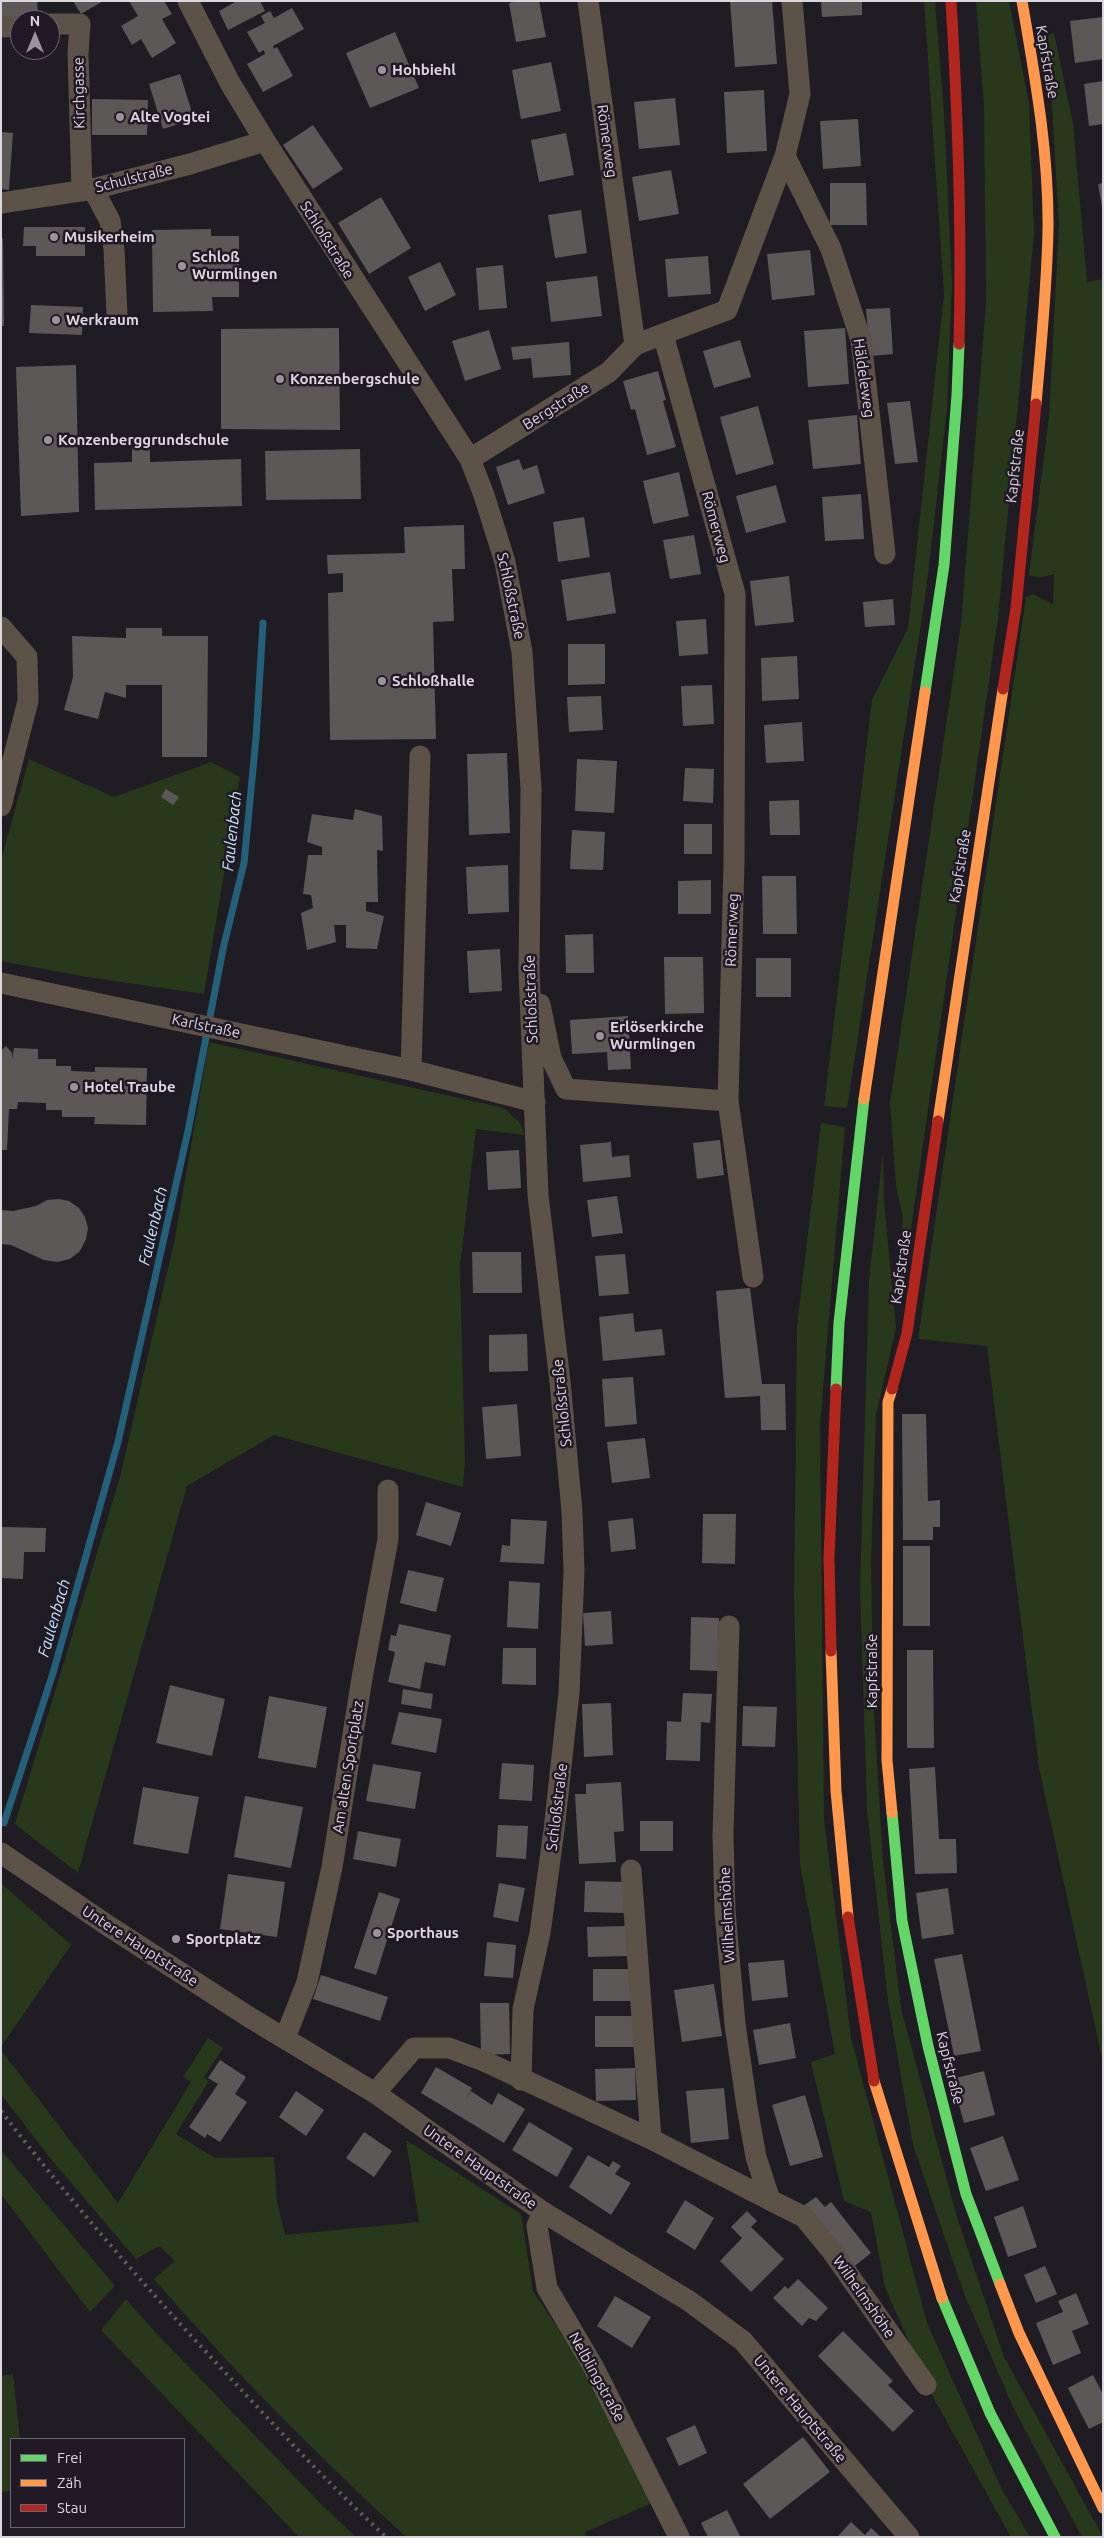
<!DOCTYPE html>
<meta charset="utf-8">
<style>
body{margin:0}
#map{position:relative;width:1104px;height:2538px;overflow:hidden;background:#201c23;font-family:Ubuntu,sans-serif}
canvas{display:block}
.frame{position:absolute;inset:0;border:2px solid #dcd6df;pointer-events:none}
.legend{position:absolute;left:10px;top:2438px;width:175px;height:90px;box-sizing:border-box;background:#211926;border:1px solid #6c6570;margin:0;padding:6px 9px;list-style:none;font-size:15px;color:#dcd6df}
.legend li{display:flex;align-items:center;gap:10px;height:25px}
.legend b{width:25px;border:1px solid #6c6570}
.north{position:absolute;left:10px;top:10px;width:50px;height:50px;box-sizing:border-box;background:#211926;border:1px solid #6c6570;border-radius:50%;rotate:0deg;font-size:14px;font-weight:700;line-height:20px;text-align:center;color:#dcd6df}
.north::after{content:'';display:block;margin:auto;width:18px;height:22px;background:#9a959d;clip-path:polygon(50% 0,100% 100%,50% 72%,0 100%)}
</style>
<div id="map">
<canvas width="1104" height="2538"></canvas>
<div class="frame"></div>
<ul class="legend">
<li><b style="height:6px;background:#63d668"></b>Frei</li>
<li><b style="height:6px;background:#ff974d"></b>Zäh</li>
<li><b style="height:6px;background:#b3261e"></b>Stau</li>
</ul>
<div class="north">N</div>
</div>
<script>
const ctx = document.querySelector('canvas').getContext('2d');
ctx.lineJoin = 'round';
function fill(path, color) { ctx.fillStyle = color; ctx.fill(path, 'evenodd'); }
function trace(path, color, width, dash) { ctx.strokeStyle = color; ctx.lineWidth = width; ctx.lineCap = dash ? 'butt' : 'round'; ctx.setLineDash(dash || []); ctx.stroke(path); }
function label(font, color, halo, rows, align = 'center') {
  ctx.font = font + ' Ubuntu,sans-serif'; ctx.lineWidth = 5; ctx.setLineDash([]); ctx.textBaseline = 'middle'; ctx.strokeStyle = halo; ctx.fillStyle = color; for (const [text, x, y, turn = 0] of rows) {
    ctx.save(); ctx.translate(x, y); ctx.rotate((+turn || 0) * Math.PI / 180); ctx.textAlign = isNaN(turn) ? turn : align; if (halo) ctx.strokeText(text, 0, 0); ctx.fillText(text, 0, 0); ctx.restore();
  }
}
fill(new Path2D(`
 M924 1H935L944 113 952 285 947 409 926 591 847 1108 824 1106 872 700 908 628 944 294Z
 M976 1H1009L1029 103 1034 233 998 618 903 1285 900 1257 903 1219 896 1185 890 1103 961 624 986 303 984 108Z
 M1054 33 1073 124 1087 282 1103 279V2063L1039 1768 987 1346 918 1339 1026 597 1033 594 1053 604 1054 574 1039 578 1029 575 1049 417 1059 224 1052 106 1043 36Z
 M29 759 114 797 211 762 240 777 204 994 87 977 1 961V860Z
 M209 1042 504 1108 519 1122 525 1135 476 1129 460 1266 465 1463 463 1487 274 1435 187 1486 78 1873 15 1824 120 1477 175 1238Z
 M821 1123 845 1127 820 1425 824 1819 851 2038 927 2323 1002 2490 1030 2537H1011L933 2397 885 2287 871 2212 844 2201 811 2062 835 2054 800 1864 794 1597 797 1326Z
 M883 1151 884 1201 896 1328 876 1415 871 1560 873 1696 883 1861 901 2008 956 2214 1004 2357 1103 2537H1082L1014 2409 965 2296 913 2145 888 2001 867 1810 860 1587 869 1280Z
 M1 1883 71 1945 1 2047Z
 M208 2038 223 2048 204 2077 209 2081 176 2134 215 2158 274 2157 277 2202 285 2235 419 2222 406 2140 521 2214 533 2291 597 2387 652 2503 585 2532 586 2537H406C318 2456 232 2370 154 2279L175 2261 159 2246 136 2259 50 2158 1 2094V2050L118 2203 191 2082 183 2077Z
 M1 2150 115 2286 90 2312 1 2194Z
 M126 2299 156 2333 321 2504 356 2537H299L101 2330Z
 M13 2374 20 2439H11V2491L1 2492V2376Z`), '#27391a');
trace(new Path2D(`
 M4 1823 53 1673 118 1442 188 1131 223 949 244 863 256 738 263 623`), '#23607a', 7);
fill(new Path2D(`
 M1 1H37L38 15 1 18Z
 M73 1H103L81 14Z
 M129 1H164L172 14 162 19 176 43 152 58 141 39 132 45 121 26 138 16Z
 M237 1H260L265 11 228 30 219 11Z
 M518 1H539L546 37 516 42 509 3Z
 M730 1H772L777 64 735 67Z
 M821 1H862V15L822 17Z
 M292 8 304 29 273 46 274 49 277 47 293 76 263 92 247 64 265 54 264 50 259 53 247 32 265 23 261 16 270 11 274 18Z
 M1103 17V59L1075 63 1070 21Z
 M395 32 419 88 370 108 346 53Z
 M551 62 561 111 521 119 512 70Z
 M180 74 194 119 163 129 149 84Z
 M1103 81V124L1089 126 1084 84Z
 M764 90 767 151 727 153 724 92Z
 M675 98 680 145 639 149 634 102Z
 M92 99 148 100 147 135H92Z
 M858 119 861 166 823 169 820 121Z
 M313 125 343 169 313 189 283 145Z
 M1 132 13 133 9 190 1 189Z
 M566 133 574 175 539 182 531 140Z
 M671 170 679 214 639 221 632 177Z
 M830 183H866L867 225H830Z
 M1103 183V207H1102L1098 184Z
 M381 197 411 248 369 274 338 223Z
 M581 210 587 253 555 258 548 215Z
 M24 227H85V256H36V246H23Z
 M211 229V236H239V297H212L213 311 153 312 152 230Z
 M1 238H3L4 326H1Z
 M810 250 815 295 772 300 767 254Z
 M708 256 711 294 668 297 665 259Z
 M440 262 456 295 425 311 408 277Z
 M503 265 507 308 479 310 476 268Z
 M597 276 602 316 551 322 546 282Z
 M31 305 83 307 82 335 29 333Z
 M890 308 893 354 870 356 866 309Z
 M339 328 340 430 221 429V329Z
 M845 328 849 384 808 387 804 331Z
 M489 330 501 369 465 381 452 341Z
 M740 340 751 377 714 388 703 351Z
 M569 342 571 375 533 378 531 358 513 360 511 347Z
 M76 365 79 512 21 516 16 367Z
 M658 371 666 400 663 401 676 447 647 455 635 409 631 410 623 381Z
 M910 401 918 462 895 464 887 403Z
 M758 406 774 464 736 475 720 417Z
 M857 415 861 464 813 469 808 420Z
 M150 441V462L241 459 242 506 95 510 94 463 132 462V442Z
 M360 449 361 499 266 500 265 451Z
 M519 459 523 470 537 465 545 493 508 505 496 467Z
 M679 472 689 516 653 524 643 481Z
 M776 485 786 522 746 533 736 496Z
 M861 494 864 539 825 541 822 497Z
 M584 517 590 557 558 562 553 522Z
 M464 525 465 569H452L454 621 433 622 436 739 330 740 328 593 343 592V573L328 574 327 555 405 553 404 527Z
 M694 535 701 574 670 579 663 540Z
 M610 572 616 613 567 621 561 580Z
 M789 576 794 622 755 626 750 581Z
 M893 599 895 625 865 627 863 602Z
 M706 619 708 654 679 656 676 621Z
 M126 628H162V636H208L207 757H162V685H126V698L105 692 98 719 64 710 73 677 72 636 126 638Z
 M568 644H605V684L568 685Z
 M797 656 799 699 762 701 761 658Z
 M712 685 714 724 683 726 681 686Z
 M601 696 603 730 569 732 567 697Z
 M802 722 804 761 766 763 764 725Z
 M507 753 510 833 469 835 467 754Z
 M577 759 617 761 614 813 575 811Z
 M685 768 714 769 713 803 683 801Z
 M166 789 179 797 173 805 161 797Z
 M799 800 800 835H770L769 801Z
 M355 809 382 816 383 851 377 850 378 902H366V911L384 916 377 949 346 948V925H334L336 942 307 950 301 913 313 908 311 895 303 894 308 855H322V847L307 842 312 814 353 820Z
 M684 824H712V854H684Z
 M572 830 605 832 603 870 570 869Z
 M508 865 509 912 468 914 466 867Z
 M762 876H796L797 934H763Z
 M711 880V914H678V881Z
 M593 934 594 973H566L565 935Z
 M500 949 502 991 469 993 467 951Z
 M664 957H703L704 1013 665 1014Z
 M756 958H791V997H756Z
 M628 1016 631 1069 608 1070 607 1052 572 1054 570 1020Z
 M6 1046 12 1053V1059L14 1048 38 1049V1059H56V1066H71V1071L95 1072V1067L147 1068 146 1125 94 1124 95 1117H62V1110H46V1103L18 1102 17 1109H9L7 1150H1V1051Z
 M720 1140 724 1175 697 1179 693 1143Z
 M611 1142 612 1157 629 1155 631 1177 583 1182 580 1145Z
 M519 1150 521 1188 488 1190 486 1152Z
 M617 1196 623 1233 592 1237 587 1200Z
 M59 1199 69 1201 79 1208 85 1217 88 1228 86 1239 80 1251 70 1259 57 1262 44 1260 11 1245 1 1244V1210L13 1211 36 1206 47 1200Z
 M472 1252H521L522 1293H473Z
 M625 1254 629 1294 599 1296 595 1256Z
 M750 1288 762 1384H785L786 1430H761L760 1396 725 1398 716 1291Z
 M633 1313 635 1332 662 1329 665 1355 603 1361 599 1317Z
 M527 1334 528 1371 489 1372V1335Z
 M633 1377 637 1424 605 1427 602 1379Z
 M517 1404 521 1456 486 1459 482 1407Z
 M902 1414H926L928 1501 940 1500V1527H933V1540H903Z
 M645 1438 650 1478 612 1483 607 1442Z
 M426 1502 461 1513 451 1546 416 1535Z
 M703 1514H736L735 1564 702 1563Z
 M633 1518 636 1549 611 1552 608 1521Z
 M511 1519 547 1521 544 1564 500 1562 502 1545 510 1546Z
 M1 1527 46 1528 45 1552H24L23 1579 1 1578Z
 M903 1546H930V1626H903Z
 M408 1570 444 1578 436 1612 400 1603Z
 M509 1581 540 1583 538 1629 507 1627Z
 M611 1611 613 1644 585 1646 583 1613Z
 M691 1617 719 1618 718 1671 690 1670Z
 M399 1624 451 1635 445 1666 425 1662 420 1689 388 1682 395 1652 388 1650 391 1635 396 1636Z
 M503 1648H536V1685L502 1684Z
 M907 1650H933L934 1748H907Z
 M170 1685 225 1699 212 1756 156 1743Z
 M403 1689 433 1694 431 1709 401 1704Z
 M683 1693 712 1694 710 1723 701 1722 700 1761 666 1760 667 1721 681 1722Z
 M269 1696 327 1707 316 1768 258 1758Z
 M611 1703 613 1755 584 1757 582 1704Z
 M743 1706 777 1707 775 1747 742 1746Z
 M399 1712 442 1719 436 1753 391 1744Z
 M502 1763 534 1765 532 1801 499 1799Z
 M373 1764 421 1772 415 1809 366 1801Z
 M935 1767 939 1839H956L957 1873 915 1874 909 1769Z
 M621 1782 624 1831 614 1832 616 1862 579 1864 575 1794H586V1784Z
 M143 1787 199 1797 188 1854 133 1844Z
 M245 1796 303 1807 291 1868 234 1857Z
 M640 1821H673V1851H640Z
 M498 1825 528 1826 526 1859 496 1857Z
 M358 1831 401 1839 396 1867 353 1859Z
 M228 1874 285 1882 277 1937 220 1929Z
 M585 1881 625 1882V1913L584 1912Z
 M499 1883 525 1888 518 1922 493 1917Z
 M948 1888 954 1934 922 1939 916 1893Z
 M379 1892 400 1899 376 1975 354 1968Z
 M627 1926V1956L588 1957 587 1927Z
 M487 1942 516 1945 513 1978 484 1976Z
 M962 1954 981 2051 954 2056 934 1959Z
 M784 1960 788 1997 752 2001 748 1963Z
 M593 1969H631V2001H593Z
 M321 1975 388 1997 380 2021 313 1999Z
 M714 1984 722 2036 682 2042 674 1990Z
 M480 2003H509L510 2054 481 2055Z
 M595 2016H634V2047H595Z
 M790 2023 796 2058 759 2065 753 2030Z
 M220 2060 246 2077 235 2094 247 2102 220 2142 207 2134 205 2138 189 2127 218 2084 208 2078Z
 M436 2067 472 2088 466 2099 471 2091 492 2105 498 2093 525 2109 504 2143 421 2093Z
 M635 2068 636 2100 596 2101 595 2069Z
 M984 2071 995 2115 964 2123 952 2079Z
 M724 2088 729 2139 691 2143 686 2091Z
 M296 2091 324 2110 306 2136 279 2117Z
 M805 2095 823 2157 790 2166 772 2105Z
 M529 2122 573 2148 557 2177 512 2150Z
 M364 2132 392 2151 374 2177 346 2158Z
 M1003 2136 1019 2180 986 2191 970 2148Z
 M588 2155 609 2167 613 2161 621 2166 615 2174 631 2183 611 2215 569 2187Z
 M816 2197 825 2207 831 2202 871 2253 851 2269 803 2206Z
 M685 2200 714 2218 695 2250 666 2232Z
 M1023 2206 1037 2247 1008 2257 994 2217Z
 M747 2211 757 2221 751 2227 784 2259 751 2292 720 2261 742 2238 731 2227Z
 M1045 2266 1057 2294 1036 2303 1024 2275Z
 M798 2279 828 2308 816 2321 809 2318 802 2326 773 2298 785 2286 788 2289Z
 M1076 2293 1089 2324 1072 2331 1081 2353 1053 2365 1036 2323 1063 2312 1058 2301Z
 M615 2296 651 2317 632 2348 597 2326Z
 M843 2331 893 2381 888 2385 914 2411 893 2432 818 2356Z
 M1093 2375 1103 2394V2422L1089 2429 1068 2388Z
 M695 2425 707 2453 679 2466 666 2438Z
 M803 2437 830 2472 770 2519 743 2484Z
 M727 2510 740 2536 708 2537 701 2523Z
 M851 2522 865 2535 871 2528 881 2537H837Z`), '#5c5858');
trace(new Path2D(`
 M188 1 230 83 265 141 470 459 484 495 505 562 522 652 531 788 529 971 538 1195 560 1382 572 1511 574 1571 569 1693 554 1830 540 1933 523 2009 521 2080
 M588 1 635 345 663 334 735 594 734 862 728 1101 753 1277
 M50 24H80L78 53 82 191
 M1 27 20 26
 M785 156 831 249 861 340 885 554
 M93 189 110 221 114 249 117 315
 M1 203 93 189 190 164 265 141
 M663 334 727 310 785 156 800 94 792 1
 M470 459 609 372 635 345
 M1 627 27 657 28 701 1 806
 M1 983 411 1070 535 1102
 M540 1004 551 1058 566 1089 728 1101
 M411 1070 420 756
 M729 1626 723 1835 725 1911 735 2024 747 2107 756 2157 770 2200 804 2217 831 2250 926 2385
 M1 1853 107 1925 249 2017 375 2093 543 2212 689 2301 743 2341 909 2537
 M631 1870 651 2139 770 2200
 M285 2038 307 1982 332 1867 362 1678 388 1539V1490
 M375 2093 414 2048H449L484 2061 651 2139
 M543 2212 537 2226 547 2288 593 2366 679 2537`), '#5c5248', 21);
trace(new Path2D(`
 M925 692 944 565 957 395 959 344
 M836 1389 839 1323 864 1099
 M892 1813 902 1921 928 2046 966 2194 1000 2284
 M942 2298 990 2413 1055 2537`), '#63d668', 11);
trace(new Path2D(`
 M1022 1C1035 77 1049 153 1048 230 1047 288 1041 346 1036 404
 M864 1099 925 692
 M938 1121 1003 689
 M892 1389 888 1402 887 1760 892 1813
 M831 1651 836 1791 848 1917
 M874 2081 942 2298
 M1000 2284 1019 2333 1103 2508`), '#ff974d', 11);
trace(new Path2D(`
 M951 1C958 116 962 229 959 344
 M1003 689 1016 608 1036 404
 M892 1389 907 1333 938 1121
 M831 1651 829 1558 836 1389
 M848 1917 874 2081`), '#b3261e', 11);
trace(new Path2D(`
 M1 2111C74 2206 153 2296 235 2383 284 2436 333 2488 386 2537`), '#615c5a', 4, [2.5, 5]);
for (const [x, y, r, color] of [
 [382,70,5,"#9a959d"],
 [120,117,5,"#9a959d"],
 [54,237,5,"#9a959d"],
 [182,266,5,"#9a959d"],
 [56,320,5,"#9a959d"],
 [280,379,5,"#9a959d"],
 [48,440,5,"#9a959d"],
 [382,681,5,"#9a959d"],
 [600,1036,5,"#9a959d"],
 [74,1087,5,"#9a959d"],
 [377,1933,5,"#9a959d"],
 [176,1939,5,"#9a959d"]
]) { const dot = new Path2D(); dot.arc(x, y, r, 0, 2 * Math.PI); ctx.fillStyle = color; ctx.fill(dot); trace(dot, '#211926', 2); }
label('15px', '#dcd6df', '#211926', [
 ["Kapfstraße",1047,62,80],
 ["Kirchgasse",79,93,-91],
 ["Römerweg",607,141,82],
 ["Schulstraße",134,178,-14],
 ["Schloßstraße",327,240,58],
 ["Häldeleweg",864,378,82],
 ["Bergstraße",556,406,-32],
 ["Kapfstraße",1015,466,-84],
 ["Römerweg",716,527,75],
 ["Schloßstraße",511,596,78],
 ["Kapfstraße",960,866,-81],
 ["Römerweg",732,930,-88],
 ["Schloßstraße",531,999,-92],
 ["Karlstraße",206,1026,12],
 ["Kapfstraße",901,1267,-82],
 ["Schloßstraße",562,1403,-96],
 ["Kapfstraße",872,1671,-90],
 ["Am alten Sportplatz",348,1767,-81],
 ["Schloßstraße",557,1807,-83],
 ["Wilhelmshöhe",727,1915,-93],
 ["Untere Hauptstraße",140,1946,33],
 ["Kapfstraße",950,2068,76],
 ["Untere Hauptstraße",480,2167,35],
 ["Wilhelmshöhe",864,2297,55],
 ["Nelblingstraße",597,2377,61],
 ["Untere Hauptstraße",800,2409,50]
]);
label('bold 15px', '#dcd6df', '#211926', [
 ["Hohbiehl",392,70],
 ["Alte Vogtei",130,117],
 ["Musikerheim",64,237],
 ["Schloß",192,257],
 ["Wurmlingen",192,274],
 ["Werkraum",66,320],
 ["Konzenbergschule",290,379],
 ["Konzenberggrundschule",58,440],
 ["Schloßhalle",392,681],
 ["Erlöserkirche",610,1027],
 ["Wurmlingen",610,1044],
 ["Hotel Traube",84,1087],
 ["Sporthaus",387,1933],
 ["Sportplatz",186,1939]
], 'left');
label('italic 16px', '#c5e8fa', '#211926', [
 ["Faulenbach",232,831,-84],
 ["Faulenbach",153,1226,-77],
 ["Faulenbach",54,1618,-74]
]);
</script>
